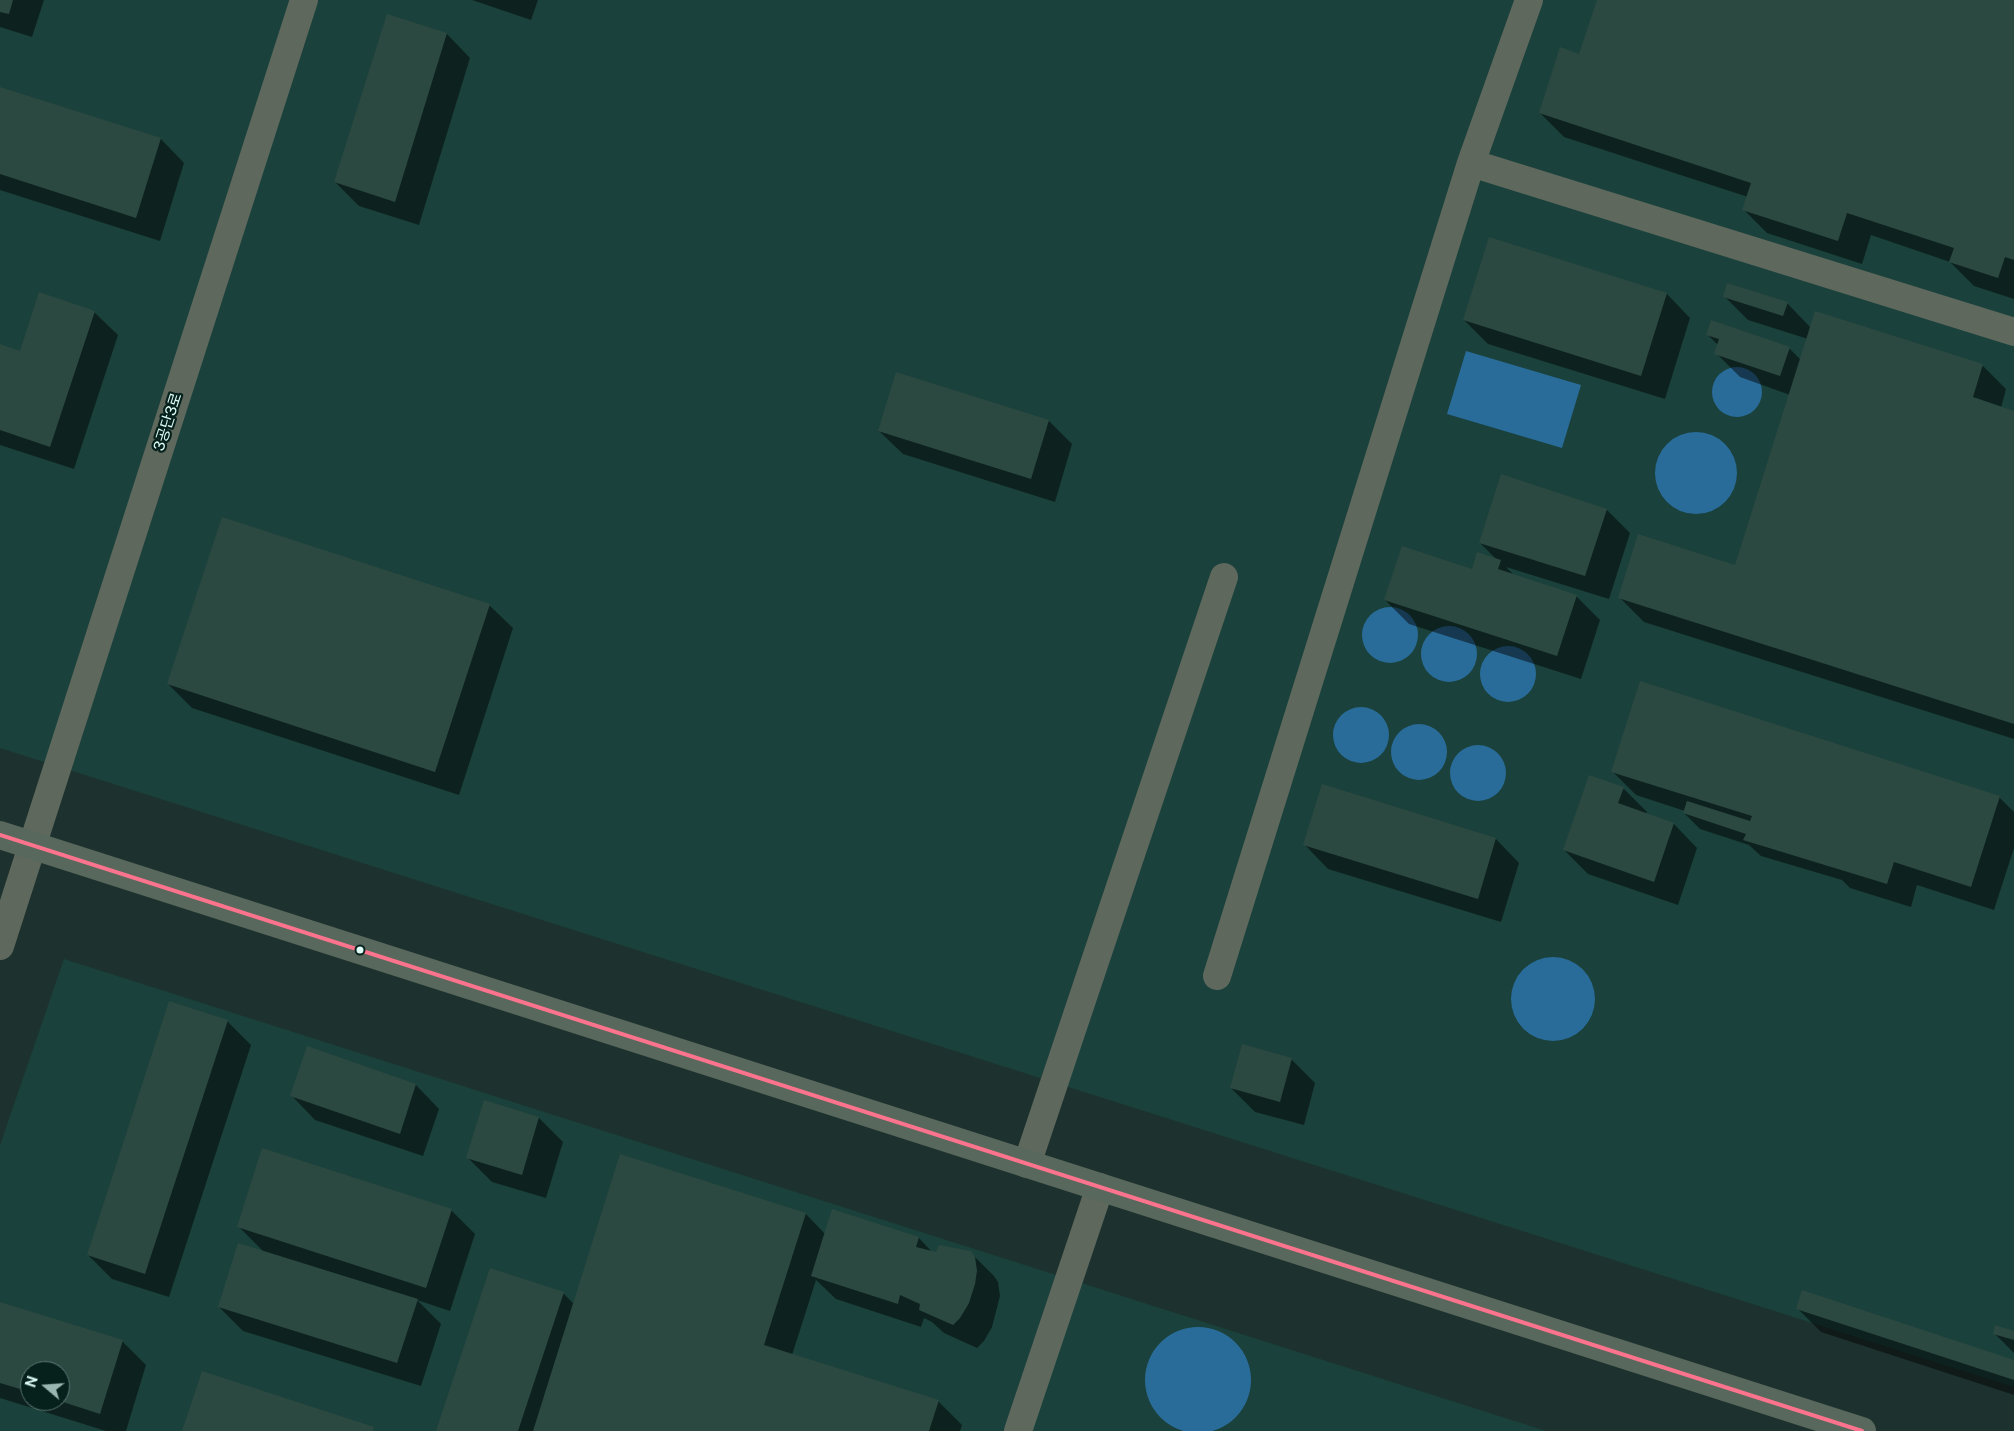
<!DOCTYPE html>
<meta charset="utf-8">
<style>
body{margin:0}
#map{position:relative;width:2014px;height:1431px;overflow:hidden;background:#1d322f;font-family:"Public Sans",sans-serif}
canvas{display:block}
.north{position:absolute;left:20px;top:1361px;width:50px;height:50px;box-sizing:border-box;background:#06201c;border:1px solid #5c7874;border-radius:50%;rotate:288deg;font-size:14px;font-weight:700;line-height:20px;text-align:center;color:#defdf7}
.north::after{content:'';display:block;margin:auto;width:18px;height:22px;background:#9ab6b1;clip-path:polygon(50% 0,100% 100%,50% 72%,0 100%)}
</style>
<div id="map">
<canvas width="2014" height="1431"></canvas>
<div class="north">N</div>
</div>
<script>
const ctx = document.querySelector('canvas').getContext('2d');
ctx.lineJoin = 'round';
function fill(path, color) { ctx.fillStyle = color; ctx.fill(path, 'evenodd'); }
function trace(path, color, width, dash) { ctx.strokeStyle = color; ctx.lineWidth = width; ctx.lineCap = dash ? 'butt' : 'round'; ctx.setLineDash(dash || []); ctx.stroke(path); }
function label(font, color, halo, rows, align = 'center') {
  ctx.font = font + ' "Public Sans","Noto Sans KR",sans-serif'; ctx.lineWidth = 4.5; ctx.setLineDash([]); ctx.textBaseline = 'middle'; ctx.strokeStyle = halo; ctx.fillStyle = color; for (const [text, x, y, turn = 0] of rows) {
    ctx.save(); ctx.translate(x, y); ctx.rotate((+turn || 0) * Math.PI / 180); ctx.textAlign = isNaN(turn) ? turn : align; if (halo) ctx.strokeText(text, 0, 0); ctx.fillText(text, 0, 0); ctx.restore();
  }
}
fill(new Path2D(`
 M0 0H2014V1387L0 748Z
 M64 959 1546 1431H0V1145ZM30 1371H60V1401H30Z`), '#1a413b');
fill(new Path2D(`
 M1466 351 1581 385 1562 448 1447 414Z
 M1712 392a25 25 0 1 1 50 0a25 25 0 1 1-50 0Z
 M1655 473a41 41 0 1 1 82 0a41 41 0 1 1-82 0Z
 M1362 635a28 28 0 1 1 56 0a28 28 0 1 1-56 0Z
 M1421 654a28 28 0 1 1 56 0a28 28 0 1 1-56 0Z
 M1480 674a28 28 0 1 1 56 0a28 28 0 1 1-56 0Z
 M1333 735a28 28 0 1 1 56 0a28 28 0 1 1-56 0Z
 M1391 752a28 28 0 1 1 56 0a28 28 0 1 1-56 0Z
 M1450 773a28 28 0 1 1 56 0a28 28 0 1 1-56 0Z
 M1511 999a42 42 0 1 1 84 0a42 42 0 1 1-84 0Z
 M1145 1380a53 53 0 1 1 106 0a53 53 0 1 1-106 0Z`), '#2a6c99');
fill(new Path2D(`
 M0 0H44L32 37 0 27Z
 M472 0H538L531 20Z
 M1598 0H2014V299L1974 286 1950 262 1871 235 1862 264 1767 233 1744 210 1748 197 1564 137 1540 113 1580 55Z
 M388 15 447 34 470 58 419 225 359 206 335 182Z
 M0 88 161 139 184 163 160 241 0 190Z
 M1490 239 1667 294 1690 318 1665 399 1488 344 1464 320Z
 M1724 296 1787 303 1811 328 1816 313 1983 366 2006 389 2001 408 2014 412V739L1644 622 1620 598 1736 566 1790 395 1740 377 1716 353 1718 345 1707 334 1789 348 1801 360 1808 339 1748 320Z
 M94 312 118 335 74 469 0 445V345L21 352Z
 M1049 421 1072 444 1055 502 903 454 879 431Z
 M1607 510 1630 533 1609 599 1506 567 1515 576 1576 596 1600 620 1581 679 1409 624 1385 600 1498 561 1480 543Z
 M489 605 513 628 459 795 192 708 168 684Z
 M1612 771 1999 797 2014 812V848L1994 910 1917 885 1911 907 1850 888 1842 880 1761 856 1749 845 1700 829 1684 813 1685 811 1636 795Z
 M1623 788 1647 812 1646 815 1674 824 1697 848 1678 905 1588 874 1564 850Z
 M1496 839 1519 863 1501 922 1328 869 1305 845Z
 M227 1021 251 1045 169 1297 112 1279 88 1255Z
 M1291 1059 1315 1083 1304 1125 1255 1112 1231 1088Z
 M416 1085 439 1109 423 1156 315 1120 292 1096Z
 M485 1101 539 1118 563 1142 546 1198 492 1182 468 1158Z
 M451 1210 475 1234 450 1311 417 1300 441 1324 421 1386 243 1331 219 1307 264 1252 238 1226Z
 M806 1214 825 1234 919 1238 932 1252H970L994 1276 998 1282 1000 1296 992 1327 984 1341 977 1348 944 1333 932 1322 924 1318 921 1327 836 1299 816 1280 792 1355 938 1401 962 1425 960 1431H438L491 1270 564 1294 574 1304Z
 M0 1303 122 1341 146 1365 126 1431H106L0 1398ZM30 1371H60V1401H30Z
 M1797 1308 2014 1361V1395L1821 1332Z
 M2014 1332V1353L1994 1333Z`), '#0007');
fill(new Path2D(`
 M0 0H13L9 14 0 12Z
 M1597 0H2014V260L2005 257 1998 278 1949 262 1954 248 1847 213 1838 241 1742 210 1751 183 1539 113 1560 47 1579 54Z
 M387 14 447 33 395 202 334 182Z
 M0 87 161 138 136 218 0 174Z
 M1489 237 1667 293 1641 376 1463 320Z
 M1727 283 1788 302 1783 316 1723 297Z
 M39 292 95 311 50 447 0 430V344L20 351Z
 M1815 311 1983 364 1973 397 2014 411V724L1618 598 1638 534 1735 565Z
 M1711 320 1790 347 1780 376 1714 354 1719 339 1706 335Z
 M896 372 1049 420 1031 479 878 431Z
 M1501 474 1607 509 1585 576 1479 543Z
 M222 517 490 604 435 772 167 684Z
 M1402 546 1472 569 1477 552 1501 560 1498 569 1577 595 1557 656 1384 600Z
 M1640 681 2000 796 1971 887 1894 862 1887 884 1743 840 1746 834 1683 813 1687 801 1750 821 1752 816 1611 772Z
 M1589 775 1624 787 1618 803 1674 823 1654 882 1563 850Z
 M1322 784 1496 838 1478 899 1303 845Z
 M169 1001 228 1020 145 1274 87 1255Z
 M1242 1044 1292 1058 1280 1102 1230 1088Z
 M307 1046 416 1084 400 1134 290 1096Z
 M484 1100 539 1117 522 1175 466 1158Z
 M262 1148 452 1209 426 1288 237 1227Z
 M620 1154 806 1213 764 1345 939 1400 929 1431H533Z
 M832 1209 919 1237 916 1247 936 1252 939 1245 971 1251 975 1257 977 1271 975 1284 969 1303 960 1318 953 1325 919 1310 920 1304 900 1295 898 1304 811 1276Z
 M238 1243 418 1299 397 1363 218 1307Z
 M490 1268 564 1292 518 1431H436Z
 M1802 1290 2014 1360V1380L1796 1309Z
 M0 1302 123 1340 100 1414 60 1401V1371H30V1392L0 1383Z
 M1995 1325 2014 1331V1340L1993 1334Z
 M202 1371 374 1427 373 1431H182Z`), '#2c4941');
trace(new Path2D(`
 M1471 163 2014 332
 M0 946 304 0
 M1217 976 1471 163 1529 0
 M1027 1164 1224 577
 M1018 1431 1100 1187`), '#5e685d', 28);
trace(new Path2D(`
 M0 835 1862 1431`), '#59685c', 28);
trace(new Path2D(`
 M0 835 1862 1431`), '#fc738d', 4);
for (const [x, y, r, color] of [
 [360,950,4.5,"#defdf7"]
]) { const dot = new Path2D(); dot.arc(x, y, r, 0, 2 * Math.PI); ctx.fillStyle = color; ctx.fill(dot); trace(dot, '#06201c', 2); }
label('15px', '#defdf7', '#06201c', [
 ["3공단3로",168,422,-72]
]);
</script>
